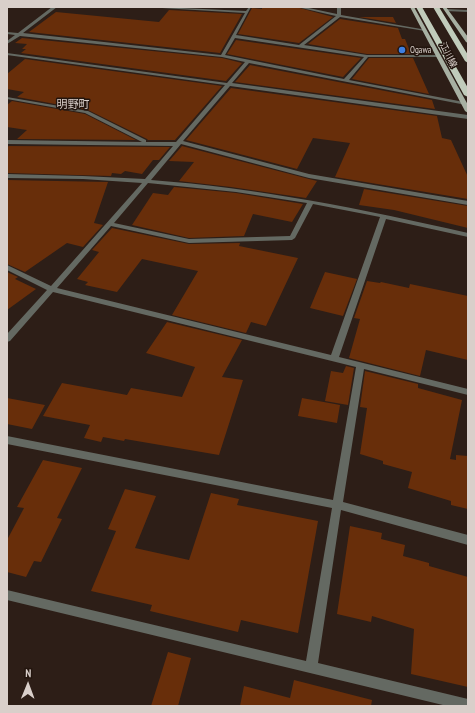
<!DOCTYPE html>
<meta charset="utf-8">
<style>
body{margin:0}
#map{position:relative;width:475px;height:713px;overflow:hidden;background:#2d1e17;font-family:"PT Sans Narrow",sans-serif}
canvas{display:block}
.frame{position:absolute;inset:0;border:8px solid #d9cfca;pointer-events:none}
.north{position:absolute;left:8px;top:665px;width:40px;height:40px;-webkit-text-stroke:3px #23150e;paint-order:stroke;rotate:1deg;font-size:11px;font-weight:700;line-height:16px;text-align:center;color:#d9cfca}
.north::after{content:'';display:block;margin:auto;width:14px;height:18px;background:#d9cfca;clip-path:polygon(50% 0,100% 100%,50% 72%,0 100%)}
</style>
<div id="map">
<canvas width="475" height="713"></canvas>
<div class="frame"></div>
<div class="north">N</div>
</div>
<script>
const ctx = document.querySelector('canvas').getContext('2d');
ctx.lineJoin = 'round';
function fill(path, color) { ctx.fillStyle = color; ctx.fill(path, 'evenodd'); }
function trace(path, color, width, dash) { ctx.strokeStyle = color; ctx.lineWidth = width; ctx.lineCap = dash ? 'butt' : 'round'; ctx.setLineDash(dash || []); ctx.stroke(path); }
function label(font, color, halo, rows, align = 'center') {
  ctx.font = font + ' "PT Sans Narrow","Noto Sans JP",sans-serif'; ctx.lineWidth = 3; ctx.setLineDash([]); ctx.textBaseline = 'middle'; ctx.strokeStyle = halo; ctx.fillStyle = color; for (const [text, x, y, turn = 0] of rows) {
    ctx.save(); ctx.translate(x, y); ctx.rotate((+turn || 0) * Math.PI / 180); ctx.textAlign = isNaN(turn) ? turn : align; if (halo) ctx.strokeText(text, 0, 0); ctx.fillText(text, 0, 0); ctx.restore();
  }
}
fill(new Path2D(`
 M262 7H296L333 17 299 43 238 34 252 8 262 9Z
 M169 10 242 14 220 53 29 32 56 12 159 22Z
 M359 17H393L396 23Z
 M340 19 398 28 402 39H405L411 54H367L308 44Z
 M22 38 222 58 242 63 226 81 21 53 26 49H22L27 44 15 43Z
 M236 40 361 58 343 77 227 54Z
 M369 58H413L429 94 352 79Z
 M25 59 222 86 175 140H148L147 139 88 110 17 97 24 92 7 89V74Z
 M250 65 432 100 435 109 235 82Z
 M231 88 437 116 442 138 451 140 468 177V199L335 177 350 143 313 138 297 169 186 140Z
 M12 101 85 114 136 140 17 139 27 130 7 127V105Z
 M9 146 170 147 159 160H153L142 174 125 171 121 174 112 173 111 176 7 173V147Z
 M182 146 309 179 317 181 306 198 231 187 179 181 194 162 169 161Z
 M7 180 108 182 94 223 103 225 83 247 67 243 25 272 7 264Z
 M174 187 236 193 303 204 292 222 253 214 244 236 189 238 132 225 153 193 168 195Z
 M364 189 468 206V228L394 210 359 205Z
 M112 228 189 244 240 243 239 246 298 258 266 326 251 322 246 333 172 315 198 271 142 259 117 292 85 285 88 282 77 279 99 252 92 250Z
 M7 272 18 277 15 279 36 289 7 310Z
 M325 272 357 279 343 316 310 308Z
 M367 281 380 283 381 282 409 288 410 284 468 296V360L426 350 420 376 349 358 360 319 354 318Z
 M167 322 242 340 222 377 243 380 219 455 125 439 124 441 103 437 101 442 84 438 90 425 43 416 62 383 127 395 131 388 182 397 195 367 146 353Z
 M346 366 354 368 348 405 325 401 331 371 343 373Z
 M365 371 418 384V388L462 400 450 459 456 460V455L468 456V509L451 505V501L408 488 412 472 383 464V461L360 454 367 408 360 407Z
 M7 398 45 405 32 429 7 424Z
 M302 398 340 405 337 423 298 416Z
 M43 460 82 468 57 518 62 519 41 562 34 561 26 577 7 572V540L24 508 17 507Z
 M125 489 156 496 135 548 189 560 211 493 239 499 237 505 318 521 298 633 241 620 238 632 150 611 152 605 91 591 116 531 108 529Z
 M350 526 382 533 381 539 405 545 403 556 429 563V566L468 577V687L411 674 414 629 372 616 371 622 337 614Z
 M168 652 191 658 178 706H151Z
 M294 680 372 700 371 706H240L244 686 290 698Z`), '#682e0a');
fill(new Path2D(`
 M52 7H57L23 33 221 55 245 13 162 8 160 7 246 11 249 7H251L236 35 299 45 336 16 297 7H304L337 14V7H341V15L427 30 425 31 340 17 304 45 367 55H441V56L439 57H368L349 80 464 102 467 104 466 105 249 63 232 83 468 115V119L230 86 183 141 309 174 468 201V205L309 178 181 144 151 180C258 188 363 209 468 233V237L386 219 339 357 468 389V395L364 369 343 502 468 535V545L341 510 318 663 468 699V706H447L7 600V590L306 661 332 508 7 444V436L333 500 356 367 53 292 10 341 7 342V334L47 290 7 270V265L51 286 142 183 83 179 7 178V174L83 176 145 179 173 146 7 144V140L142 142 85 113 7 99V97L88 111 146 140V142H176L225 85 7 55V53L227 83 245 62 222 57 20 36 7 44V41L15 35 7 34V32L18 33ZM235 38 364 57 344 79 225 55ZM148 183 236 192 307 203 290 236 189 239 114 223ZM313 204 380 217 331 355 57 288 111 226 189 243 292 240 295 238Z
 M446 9 468 10V12L445 11Z`), '#646962');
fill(new Path2D(`
 M410 7H414L468 105V113L465 111Z
 M442 7H446L468 37V43L466 42Z`), '#a7b0a2');
fill(new Path2D(`
 M416 7H422L468 88V97L464 95Z
 M433 7H439L468 55V63L465 61Z`), '#c1ccbb');
for (const [x, y, r, color] of [
 [402,50,4,"#3f7fe0"]
]) { const dot = new Path2D(); dot.arc(x, y, r, 0, 2 * Math.PI); ctx.fillStyle = color; ctx.fill(dot); trace(dot, '#23150e', 1.5); }
label('9px', '#d9cfca', '#23150e', [
 ["Ogawa",410,50]
], 'left');
label('9px', '#d9cfca', '#23150e', [
 ["江川線",448,55,62]
]);
label('11px', '#d9cfca', '#23150e', [
 ["明野町",73,105]
]);
</script>
